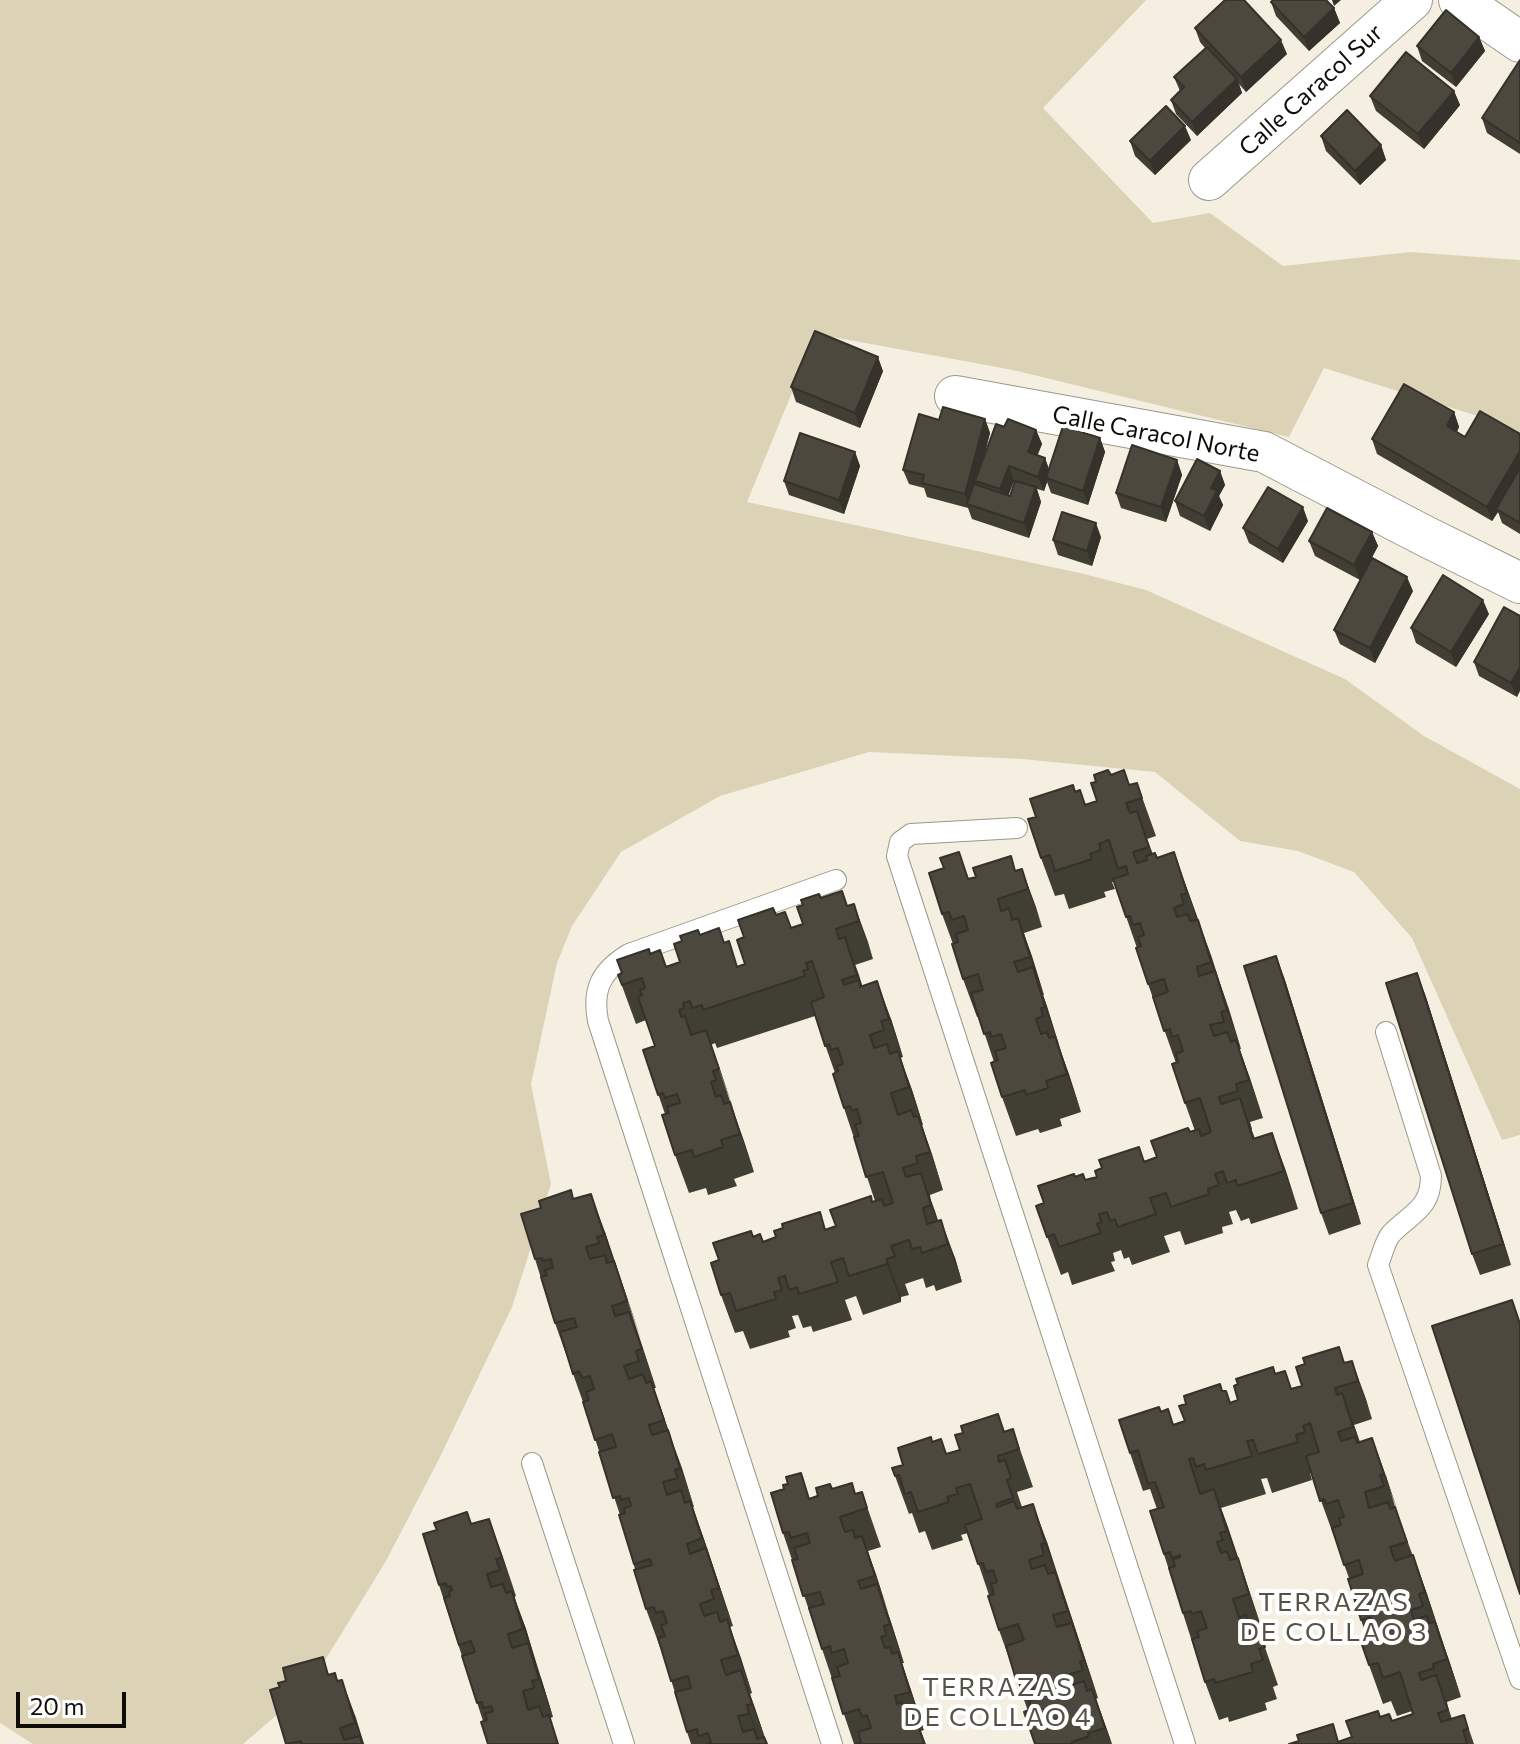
<!DOCTYPE html>
<style>
body{margin:0}
#map{position:relative;width:1520px;height:1744px;overflow:hidden;background:#f4efe1;font-family:Commissioner,sans-serif}
canvas{display:block}
.scale{position:absolute;left:16px;top:1692px;width:110px;height:36px;box-sizing:border-box;border:4px solid #0d0c07;border-top:0;padding-left:10px;font-size:24px;line-height:28px;white-space:nowrap;color:#0d0c07;-webkit-text-stroke:6px #fff;paint-order:stroke}
</style>
<div id="map">
<canvas width="1520" height="1744"></canvas>
<div class="scale">20 m</div>
</div>
<script>
const ctx = document.querySelector('canvas').getContext('2d');
ctx.lineJoin = 'round';
function fill(path, color) { ctx.fillStyle = color; ctx.fill(path, 'evenodd'); }
function trace(path, color, width, dash) { ctx.strokeStyle = color; ctx.lineWidth = width; ctx.lineCap = dash ? 'butt' : 'round'; ctx.setLineDash(dash || []); ctx.stroke(path); }
function label(font, color, halo, rows, align = 'center') {
  ctx.font = font + ' Commissioner,sans-serif'; ctx.lineWidth = 8; ctx.setLineDash([]); ctx.textBaseline = 'middle'; ctx.strokeStyle = halo; ctx.fillStyle = color; for (const [text, x, y, turn = 0] of rows) {
    ctx.save(); ctx.translate(x, y); ctx.rotate((+turn || 0) * Math.PI / 180); ctx.textAlign = isNaN(turn) ? turn : align; if (halo) ctx.strokeText(text, 0, 0); ctx.fillText(text, 0, 0); ctx.restore();
  }
}
fill(new Path2D(`
 M0 0H1146L1043 108 1153 223 1210 213 1283 266 1410 252 1520 260V436L1487 419 1324 368 1289 437 1013 370 816 334 747 502 1080 573 1146 590 1345 679 1424 736 1520 789V1135L1502 1140 1412 938 1354 872 1298 851 1240 841 1155 772 1022 759 869 752 720 796 621 852 572 926 557 963 531 1084 551 1184 512 1307 439 1459 386 1561 308 1688 243 1744H33L0 1723Z`), '#dcd3b7');
const lane = new Path2D(`
 M1017 828 911 834 900 842 897 856 1185 1744
 M1386 1032 1431 1176C1431 1209 1411 1213 1391 1234 1385 1241 1382 1255 1378 1265L1520 1679
 M532 1463 624 1744
 M832 1744 598 1021C592 989 601 971 629 954L836 880`);
const street = new Path2D(`
 M1459 0 1520 42
 M1209 180 1412 0
 M955 396 1264 452 1423 535 1520 583`);
trace(lane, '#9c988b', 22);
trace(street, '#9c988b', 42);
trace(lane, '#fff', 20);
trace(street, '#fff', 40);
fill(new Path2D(`
 M1271 2 1334 8 1340 23 1309 51 1276 16Z
 M1195 28 1287 54 1246 92 1239 84 1242 93 1197 136 1176 114 1171 100 1180 91 1174 77 1205 48 1200 42Z
 M1479 37 1485 51 1456 87 1422 61 1417 46Z
 M1520 60V154L1487 133 1482 118Z
 M1454 91 1460 105 1424 149 1376 111 1370 96Z
 M1321 136 1381 145 1386 160 1360 185 1326 151Z
 M1191 140 1155 175 1135 156 1130 141Z
 M883 371 860 428 796 402 791 387Z
 M1454 412 1459 427 1457 432 1465 437 1520 434V534L1502 523 1498 512 1492 521 1377 454 1372 439Z
 M985 419 990 433 984 457 1004 427 1036 430 1042 444 1037 455 1045 458 1049 469 1100 438 1105 452 1088 505 1051 493 1047 482 1044 491 1037 489 1041 502 1029 538 972 519 968 508 927 497 924 488 909 484 903 470 939 420ZM1014 481H1015L1010 496H1008Z
 M855 452 860 466 844 514 789 495 784 481Z
 M1177 460 1182 475 1166 522 1121 508 1116 493Z
 M1220 471 1225 485 1219 496 1223 505 1210 531 1180 516 1175 501Z
 M1308 521 1283 563 1249 543 1243 528Z
 M1372 532 1378 546 1360 580 1315 556 1309 541Z
 M1101 537 1092 566 1058 555 1053 540Z
 M1413 591 1375 663 1340 644 1334 630Z
 M1489 614 1456 667 1416 643 1411 628Z
 M1520 616 1517 697 1479 676 1474 662Z
 M1111 775 1130 785 1137 783 1156 836 1147 839 1153 854 1157 858 1174 852 1229 1009 1241 1049H1239L1263 1118 1250 1122 1252 1129 1251 1130 1254 1139 1272 1133 1298 1209 1251 1224 1249 1218 1241 1221 1236 1210 1229 1212 1233 1224 1222 1227 1223 1233 1185 1245 1180 1231 1164 1236 1170 1252 1132 1265 1129 1257 1124 1259 1121 1250 1113 1253 1115 1261 1111 1262 1115 1271 1072 1285 1068 1272 1061 1275 1036 1206 1044 1203 1075 1177 1085 1180 1157 1157 1190 1132 1195 1131 1185 1103 1176 1063 1148 984 1137 948 1114 882H1112L1115 889 1104 892 1106 897 1069 909 1064 894 1055 896 1041 858 1036 817 1075 791 1085 805 1097 801Z
 M1022 869 1042 927 1024 933 1044 995H1043L1059 1045 1081 1112 1060 1119 1062 1126 1040 1133 1038 1129 1016 1136 1002 1097 994 1062 979 1017H977L963 979 953 944 942 914 969 879Z
 M821 898 848 906 854 904 873 959 855 965 862 986 891 1019 903 1057 900 1058 912 1090 923 1125H922L943 1190 930 1195 931 1202 938 1221 955 1258 962 1282 936 1291 934 1285 926 1288 923 1278 905 1284 909 1295 901 1297V1302L863 1315 856 1296 845 1300 852 1320 813 1332 811 1326 803 1328 798 1315 792 1316 796 1328 788 1331 790 1337 750 1349 743 1331 735 1333 721 1295 719 1260 753 1237 763 1242 826 1229 836 1226 875 1201 844 1108 835 1073 815 1016 717 1048 715 1043 711 1045 754 1172 734 1179 737 1186 708 1195 706 1188 689 1193 675 1155 665 1114 643 1050 655 1046 646 1020 636 1024 618 975 650 954 666 966 680 962 682 941 700 935 724 943 738 967 745 964 744 937 776 915 791 928 803 924Z
 M1284 977 1361 1224 1329 1235 1321 1213Z
 M1425 994 1511 1265 1480 1275 1472 1254Z
 M574 1199 605 1232 656 1388H654L694 1507H693L733 1626 730 1627 752 1693 750 1694 767 1744H691L687 1732 661 1647H660L646 1609 620 1515 583 1402 555 1323 535 1259Z
 M1352 1361 1372 1419 1354 1425 1360 1442 1386 1476 1397 1513 1427 1594 1461 1697 1447 1702 1448 1707 1452 1719 1464 1715 1474 1744H1289L1339 1742 1352 1737 1380 1717 1392 1721 1413 1714 1412 1711 1397 1716 1391 1701 1383 1704 1369 1665 1368 1640 1361 1620 1349 1578 1311 1473H1310L1312 1480 1272 1493 1267 1478 1261 1479 1266 1494 1221 1508 1263 1632 1260 1633 1278 1685 1273 1687 1277 1699 1265 1703 1267 1710 1229 1722 1228 1717 1219 1720 1205 1682 1150 1511 1157 1509 1150 1489 1143 1491 1130 1453 1161 1412 1174 1425 1185 1421 1223 1391 1231 1403 1238 1400 1276 1374 1292 1389 1302 1386 1344 1363Z
 M1013 1429 1033 1487 1017 1492 1022 1507 1047 1542 1098 1698 1096 1699 1112 1744H1035L1028 1711 999 1630 989 1595 968 1533 961 1535 963 1540 932 1550 925 1531 919 1533 912 1513 909 1514 895 1476 903 1465 933 1442 947 1454Z
 M832 1489 856 1494 862 1492 881 1547 868 1551 904 1663H902L924 1730 921 1731 926 1744H854L783 1533 810 1498Z
 M489 1519 516 1596 514 1597 526 1629 553 1717 550 1718 483 1721 439 1585 472 1524Z
 M335 1673 338 1681 342 1680 364 1744H286L330 1675Z`), '#413e34');
fill(new Path2D(`
 M1332 0H1341L1334 6Z
 M1334 8 1340 23 1309 51 1304 37Z
 M1479 37 1485 51 1456 87 1451 73Z
 M1281 40 1287 54 1246 92 1241 77Z
 M1237 79 1242 93 1197 136 1192 122Z
 M1454 91 1460 105 1424 149 1418 134Z
 M1185 126 1191 140 1155 175 1150 161Z
 M1381 145 1386 160 1360 185 1355 171Z
 M878 357 883 371 860 428 855 413Z
 M1454 412 1459 427 1452 440 1447 426Z
 M985 419 990 433 977 481H975L977 484 971 506 969 505 965 494Z
 M1036 430 1042 444 1033 467 1028 452Z
 M1100 438 1105 452 1088 505 1083 491Z
 M1520 451V475L1496 509 1498 512 1492 521 1487 507Z
 M855 452 860 466 844 514 839 500Z
 M1045 458 1050 473 1046 478 1047 482 1044 491 1038 477Z
 M1177 460 1182 475 1166 522 1161 507Z
 M1009 466 1014 481 1005 504 1000 489Z
 M1220 471 1225 485 1219 496 1223 505 1210 531 1204 516 1211 488Z
 M1036 487 1041 502 1029 538 1024 523Z
 M1303 507 1308 521 1283 563 1278 549Z
 M1096 523 1101 537 1092 566 1087 551Z
 M1372 532 1378 546 1360 580 1354 565Z
 M1407 577 1413 591 1375 663 1370 648Z
 M1483 600 1489 614 1456 667 1451 652Z
 M1520 667V691L1517 697 1511 683Z
 M1174 852 1212 958 1241 1049 1227 1010Z
 M1022 869 1036 907 1042 927 1028 889Z
 M854 904 868 942 873 959 859 921Z
 M1018 918 1032 956 1044 995 1030 957Z
 M845 937 859 975 869 1008 860 987 859 982Z
 M1276 956 1284 977 1361 1224 1353 1203Z
 M1033 967 1047 1006 1059 1045 1045 1007Z
 M1417 973 1425 994 1511 1265 1503 1244Z
 M877 981 891 1019 903 1057 889 1019Z
 M706 1030 720 1069 733 1108 719 1069Z
 M1055 1036 1069 1074 1081 1112 1067 1074Z
 M1236 1040 1250 1078 1263 1118 1249 1080Z
 M898 1051 912 1090 923 1125 909 1087Z
 M1240 1098 1254 1136 1267 1178 1253 1139Z
 M730 1102 744 1141 754 1172 740 1134Z
 M918 1116 932 1154 943 1190 930 1152Z
 M1272 1133 1286 1171 1298 1209 1284 1171Z
 M921 1173 935 1211 945 1243 931 1205Z
 M591 1194 605 1232 641 1339 604 1235Z
 M941 1220 955 1258 962 1282 948 1244Z
 M887 1259 901 1297V1302L887 1264Z
 M629 1312 643 1350 656 1388 642 1349Z
 M1352 1361 1366 1399 1372 1419 1358 1381Z
 M651 1381 665 1420 678 1458 664 1420Z
 M1342 1393 1356 1431 1367 1466 1353 1427Z
 M668 1430 682 1468 694 1507 680 1468Z
 M1372 1438 1386 1476 1398 1512 1384 1474Z
 M1214 1489 1228 1527 1263 1632 1227 1531Z
 M690 1501 704 1539 733 1626 719 1588Z
 M1033 1504 1047 1542 1059 1581 1045 1543Z
 M489 1519 503 1557 516 1596 502 1558Z
 M862 1536 876 1574 889 1615 875 1576Z
 M1413 1555 1427 1594 1439 1631 1425 1592Z
 M1055 1572 1069 1610 1098 1698 1084 1660Z
 M877 1584 891 1622 904 1663 890 1624Z
 M512 1591 526 1629 537 1667 523 1629Z
 M727 1619 741 1658 752 1693 738 1655Z
 M1435 1622 1449 1660 1461 1697 1447 1659Z
 M528 1643 542 1681 553 1717 539 1679Z
 M898 1652 911 1690 924 1730 910 1692Z
 M741 1670 755 1708 767 1744 752 1704Z
 M342 1680 356 1718 364 1744H362Z
 M1092 1689 1106 1727 1112 1744 1105 1728Z
 M747 1705 761 1744 749 1714Z`), '#35322b');
const building = new Path2D(`
 M1225 0H1244L1281 40 1241 77 1195 28Z
 M1273 0H1326L1334 8 1304 37 1271 2Z
 M1446 10 1479 37 1451 73 1417 46Z
 M1207 47 1237 79 1192 122 1171 100 1184 87 1174 77Z
 M1406 52 1454 91 1418 134 1370 96Z
 M1520 60V143L1482 118Z
 M1166 106 1185 126 1150 161 1130 141Z
 M1347 110 1381 145 1355 171 1321 136Z
 M815 331 878 357 855 413 791 387Z
 M1404 384 1454 412 1447 426 1465 437 1480 411 1520 434V451L1487 507 1372 439Z
 M943 407 985 419 965 494 922 483 924 475 903 470 919 414 939 420Z
 M1008 419 1036 430 1028 452 1045 458 1038 477 1009 466 1000 489 975 481 996 424 1004 427Z
 M1063 426 1100 438 1083 491 1046 478Z
 M800 433 855 452 839 500 784 481Z
 M1132 445 1177 460 1161 507 1116 493Z
 M1197 459 1220 471 1211 488 1217 491 1204 516 1175 501Z
 M1520 468V523L1496 509Z
 M1015 481 1036 487 1024 523 967 504 974 484 1010 496Z
 M1268 487 1303 507 1278 549 1243 528Z
 M1327 508 1372 532 1354 565 1309 541Z
 M1062 512 1096 523 1087 551 1053 540Z
 M1372 558 1407 577 1370 648 1334 630Z
 M1443 575 1483 600 1451 652 1411 628Z
 M1504 607 1520 616V667L1511 683 1474 662Z
 M1108 770 1111 775 1124 770 1129 785 1137 783 1142 798 1126 803 1130 813 1137 811 1149 847 1133 852 1137 863 1147 860 1146 856 1155 853 1157 858 1174 852 1187 893 1181 895 1184 904 1174 908 1177 917 1188 914 1190 921 1198 920 1211 962 1197 967 1199 976 1215 971 1227 1010 1221 1012 1224 1022 1210 1025 1214 1036 1227 1032 1231 1042 1236 1040 1249 1080 1236 1084 1238 1091 1219 1097 1221 1104 1240 1098 1253 1139 1272 1133 1284 1171 1237 1186 1236 1180 1227 1183 1223 1171 1215 1174 1219 1185 1208 1189 1209 1194 1171 1207 1166 1193 1150 1198 1156 1214 1118 1227 1115 1219 1110 1221 1107 1212 1099 1214 1101 1222 1097 1224 1101 1233 1059 1247 1054 1234 1047 1237 1036 1206 1044 1203 1038 1186 1074 1174 1075 1177 1083 1174 1085 1180 1097 1177 1095 1171 1102 1168 1099 1160 1139 1147 1144 1162 1157 1157 1151 1141 1188 1128 1190 1132 1199 1129 1201 1136 1211 1132 1200 1098 1185 1103 1172 1064 1178 1062 1176 1054 1183 1051 1178 1035 1172 1037 1170 1029 1164 1031 1153 997 1168 992 1164 979 1148 984 1136 948 1141 946 1138 937 1144 935 1140 923 1133 925 1130 916 1126 917 1113 879 1128 874 1126 866 1118 869 1109 840 1099 844 1101 850 1090 854 1092 859 1055 871 1050 855 1041 858 1028 819 1036 817 1030 799 1073 785 1075 792 1080 790 1085 805 1097 801 1091 783 1096 782 1094 775Z
 M959 852 968 879 976 877 973 868 1011 856 1015 871 1022 869 1028 889 998 899 1001 911 1009 908 1012 920 1018 918 1030 957 1014 962 1018 972 1033 967 1045 1007 1041 1008 1043 1016 1036 1019 1041 1034 1047 1032 1049 1038 1055 1036 1067 1074 1046 1081 1048 1088 1026 1095 1025 1090 1002 1097 991 1063 998 1060 995 1051 1006 1048 1001 1034 991 1037 990 1032 984 1034 971 993 983 990 978 974 963 979 952 944 958 942 956 934 968 930 964 916 952 920 949 912 942 914 929 873 944 868 940 858Z
 M842 891 847 906 854 904 859 921 836 929 839 939 845 937 857 975 842 980 844 985 859 980 860 987 877 981 889 1019 881 1021 884 1030 870 1035 874 1048 887 1044 890 1054 898 1051 909 1087 891 1093 898 1115 911 1110 914 1117 918 1116 930 1152 916 1156 918 1163 903 1168 906 1177 921 1173 931 1205 923 1208 927 1224 941 1220 948 1244 922 1253 920 1247 912 1249 909 1240 891 1246 895 1256 887 1259V1264L849 1276 843 1258 831 1262 838 1282 799 1294 797 1287 789 1290 785 1276 778 1278 782 1290 774 1292 776 1299 736 1311 730 1293 721 1295 711 1263 719 1260 713 1243 751 1231 753 1237 760 1234 763 1242 776 1237 774 1231 783 1228 782 1224 820 1212 825 1230 836 1226 830 1210 871 1196 872 1202 882 1199 884 1206 893 1203 883 1172 866 1177 854 1137 859 1136 855 1125 861 1123 857 1109 852 1111 850 1106 844 1108 833 1074 838 1071 837 1066 843 1064 838 1048 831 1050 829 1044 825 1046 811 1002 824 997 812 961 806 963 808 969 803 971 805 976 703 1010 702 1005 692 1008 690 1001 683 1003 684 1008 679 1010 681 1017 685 1016 691 1035 706 1030 719 1069 713 1071 716 1080 711 1082 716 1097 721 1095 724 1104 730 1102 740 1134 721 1140 723 1147 694 1157 692 1150 675 1155 662 1115 669 1113 667 1107 680 1103 677 1094 665 1098 663 1093 658 1095 643 1050 655 1046 638 997 642 995 640 990 645 988 642 978 622 985 618 975 622 973 617 960 649 949 650 954 660 950 666 967 680 962 674 944 682 941 680 936 698 930 700 935 719 928 724 943 729 941 737 967 745 964 737 940 744 937 738 920 773 908 776 915 785 912 791 928 803 924 797 907 803 905 801 900 819 894 821 898Z
 M1276 956 1353 1203 1321 1213 1244 966Z
 M1417 973 1503 1244 1472 1254 1386 983Z
 M571 1190 573 1199 591 1194 604 1235 597 1237 599 1243 586 1247 590 1259 605 1255 607 1263 614 1261 627 1301 612 1306 615 1316 629 1312 642 1349 636 1351 639 1361 624 1366 629 1379 643 1374 646 1383 651 1381 664 1420 649 1425 652 1435 668 1430 680 1468 675 1470 678 1478 663 1482 667 1495 681 1490 685 1503 690 1501 702 1538 687 1544 690 1554 706 1548 719 1588 711 1590 714 1599 700 1604 704 1616 717 1612 720 1622 727 1619 738 1655 721 1660 726 1675 741 1670 752 1704 747 1705 749 1714 738 1716 743 1732 754 1729 757 1739 764 1737 767 1744H707L711 1743 708 1733 698 1736 697 1729 687 1732 675 1692 691 1688 688 1676 671 1681 658 1638 665 1636 661 1625 667 1623 663 1611 656 1613 654 1607 646 1609 634 1570 652 1565 650 1559 634 1564 619 1515 625 1513 624 1508 631 1506 629 1498 621 1500 620 1496 613 1498 599 1452 616 1447 612 1434 595 1440 583 1402 589 1400 586 1392 594 1389 590 1376 582 1378 579 1371 573 1374 560 1332 577 1327 574 1318 555 1323 541 1277 547 1275 545 1270 553 1268 551 1259 543 1261 542 1258 535 1259 521 1214 541 1208 539 1201Z
 M1512 1300 1520 1324V1594L1432 1326Z
 M1339 1347 1344 1363 1352 1361 1358 1381 1335 1388 1337 1395 1342 1393 1353 1427 1338 1432 1341 1441 1355 1437 1357 1443 1372 1438 1384 1474 1380 1475 1384 1486 1365 1492 1369 1508 1388 1502 1390 1509 1395 1507 1407 1542 1390 1547 1395 1561 1413 1555 1425 1592 1419 1594 1423 1606 1411 1610 1414 1620 1427 1616 1429 1623 1435 1622 1447 1659 1433 1664 1434 1668 1419 1673 1421 1680 1436 1675 1448 1710 1438 1713 1441 1722 1464 1715 1468 1729 1463 1730 1467 1744H1289L1299 1741 1297 1735 1333 1724 1338 1742 1352 1737 1346 1721 1378 1711 1380 1717 1389 1714 1392 1721 1413 1714 1400 1672 1383 1678 1378 1663 1369 1665 1361 1642 1370 1639 1368 1633 1374 1631 1370 1617 1361 1620 1348 1579 1363 1574 1359 1560 1344 1565 1332 1528 1341 1525 1339 1518 1344 1517 1338 1500 1326 1504 1324 1499 1320 1501 1306 1456 1319 1452 1310 1423 1303 1426 1305 1432 1296 1435 1298 1442 1258 1454 1253 1440 1247 1441 1252 1456 1206 1470 1204 1464 1196 1467 1193 1458 1189 1459 1200 1494 1214 1489 1227 1531 1220 1533 1223 1540 1217 1542 1221 1553 1227 1551 1230 1560 1238 1558 1249 1594 1233 1599 1239 1618 1246 1615 1248 1624 1256 1622 1265 1647 1259 1649 1263 1660 1251 1664 1253 1672 1215 1683 1214 1679 1205 1682 1192 1639 1199 1637 1197 1631 1207 1628 1201 1611 1192 1614 1191 1611 1183 1613 1169 1568 1175 1566 1173 1560 1180 1557V1555L1172 1558 1170 1552 1164 1554 1150 1511 1164 1507 1155 1482 1148 1484 1138 1450 1130 1453 1119 1420 1159 1407 1161 1412 1168 1409 1173 1425 1185 1421 1179 1406 1186 1404 1184 1396 1220 1384 1222 1391H1226L1230 1403 1238 1400 1234 1386 1238 1384 1236 1379 1273 1367 1275 1374 1285 1371 1291 1389 1302 1386 1296 1367 1305 1364 1303 1358Z
 M998 1414 1004 1432 1013 1429 1019 1449 998 1456 999 1462 1005 1460 1011 1478 1007 1480 1013 1498 996 1504 997 1507 1014 1501 1017 1509 1033 1504 1045 1543 1041 1544 1044 1555 1029 1560 1032 1569 1045 1565 1048 1574 1055 1572 1068 1611 1053 1615 1057 1627 1072 1623 1084 1660 1080 1662 1083 1670 1065 1676 1069 1686 1084 1681 1087 1691 1092 1689 1105 1728 1088 1733 1089 1736 1072 1742V1744H1035L1024 1712 1031 1709 1029 1701 1035 1699 1031 1686 1025 1688 1022 1681 1017 1683 1006 1646 1024 1640 1018 1624 999 1630 988 1596 994 1594 991 1584 997 1582 993 1570 986 1572 983 1563 978 1564 965 1525 982 1519 970 1484 956 1488 958 1494 947 1497 949 1502 918 1512 911 1492 905 1494 899 1475 895 1476 892 1468 903 1465 898 1448 931 1437 932 1442 941 1439 946 1454 960 1450 955 1435 963 1433 961 1426Z
 M801 1473 809 1499 818 1496 816 1488 830 1484 832 1489 852 1483 855 1494 862 1492 867 1508 840 1517 845 1532 853 1530 855 1538 862 1536 875 1576 858 1581 861 1589 877 1584 890 1624 884 1626 886 1635 881 1637 885 1648 890 1647 892 1654 898 1652 910 1692 895 1696 897 1704 902 1702 906 1714 914 1712 924 1744H856L861 1742 858 1732 871 1728 867 1715 862 1717 859 1709 843 1714 832 1678 840 1676 837 1667 848 1663 844 1649 832 1653 830 1646 822 1649 809 1608 824 1604 820 1592 803 1596 792 1560 798 1559 794 1548 810 1543 807 1533 791 1538 789 1532 783 1533 771 1493 784 1489 783 1485 788 1484 786 1477Z
 M467 1512 471 1524 489 1519 502 1558 496 1559 500 1570 487 1574 491 1587 503 1584 506 1593 512 1591 523 1629 508 1634 512 1648 528 1643 539 1679 532 1681 534 1688 523 1691 528 1710 539 1706 543 1717 549 1715 558 1744H488L481 1722 487 1720 485 1714 493 1711 491 1706 483 1708 482 1702 477 1703 462 1656 475 1652 471 1641 459 1645 444 1598 450 1596 449 1592 452 1590 451 1586 447 1587 446 1583 439 1585 423 1534 437 1530 434 1523Z
 M323 1657 328 1675 335 1673 337 1681 342 1680 355 1723 340 1728 344 1740 360 1736 362 1744H302L301 1741 286 1744 270 1690 280 1687 278 1683 286 1681 283 1668Z`);
fill(building, '#4c483d');
trace(building, '#35322b', 2);
label('24px', '#0d0c07', '#fff', [
 ["Calle Caracol Sur",1311,90,-42],
 ["Calle Caracol Norte",1156,434,11]
]);
ctx.letterSpacing = '2px';
label('26px', '#545145', '#fff', [
 ["TERRAZAS",1334,1602],
 ["DE COLLAO 3",1334,1632],
 ["TERRAZAS",998,1687],
 ["DE COLLAO 4",998,1717]
]);
ctx.letterSpacing = '0px';
</script>
